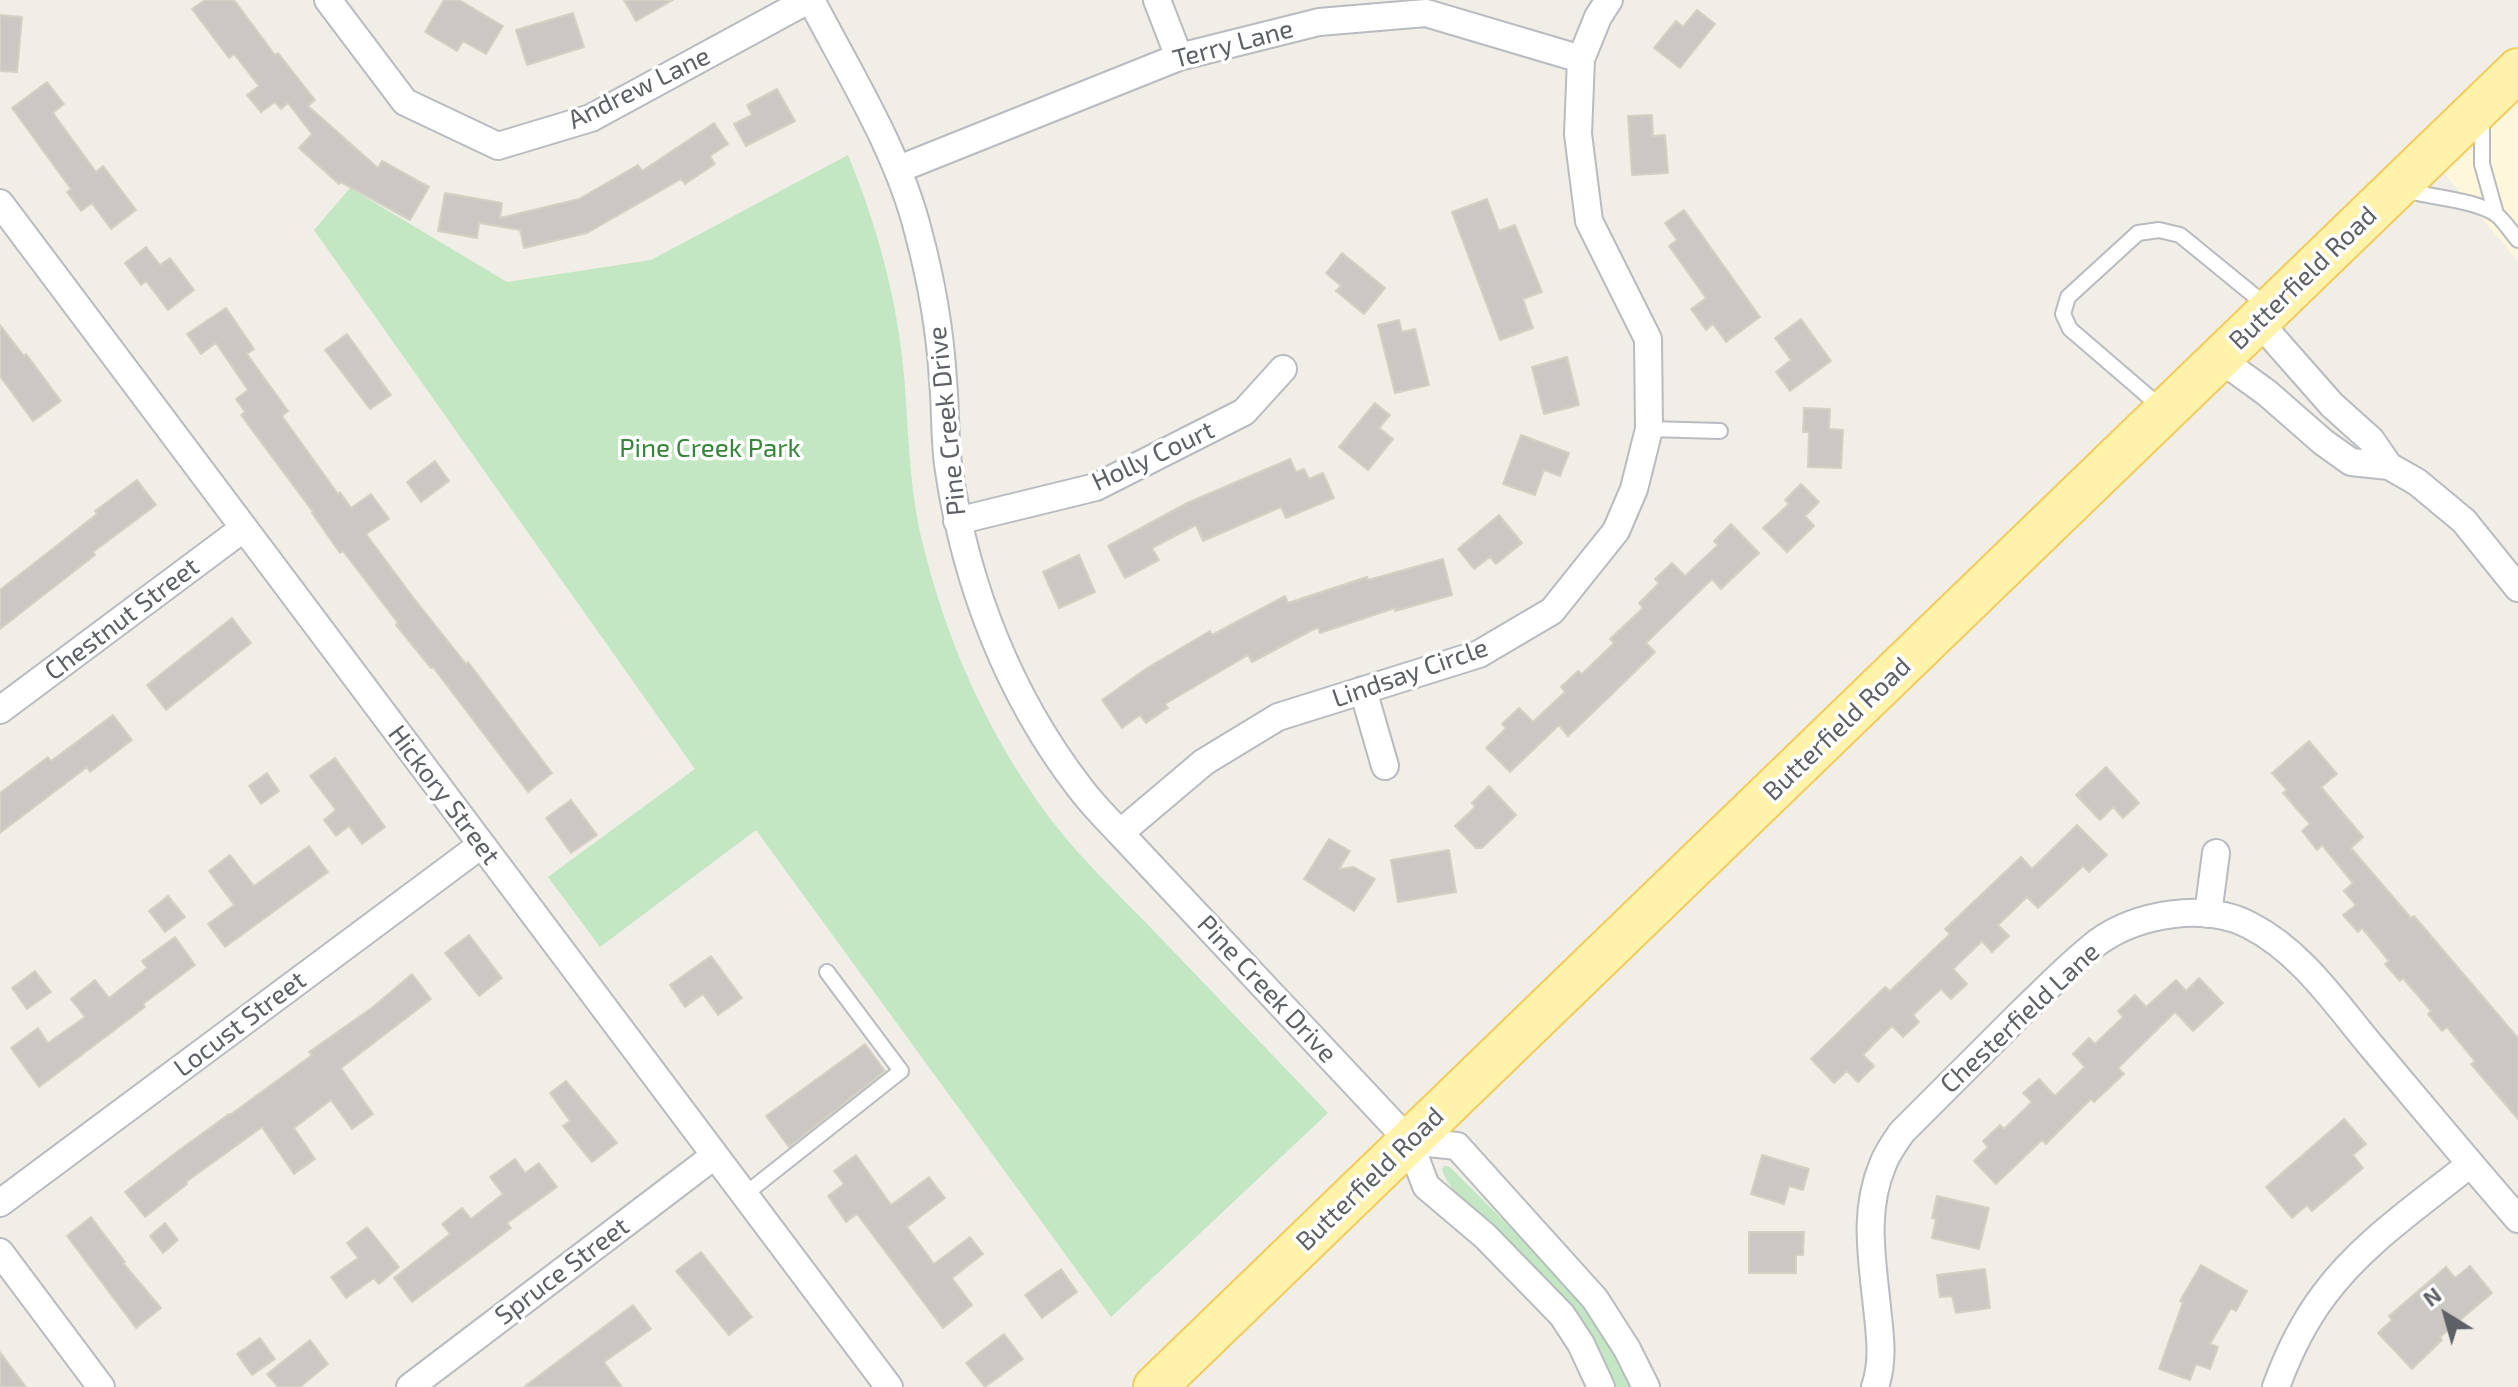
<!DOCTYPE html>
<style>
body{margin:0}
#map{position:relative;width:2518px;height:1387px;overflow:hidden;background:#f0eee6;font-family:"Exo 2",sans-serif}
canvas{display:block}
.north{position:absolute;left:2406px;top:1275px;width:80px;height:80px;-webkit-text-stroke:6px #fff;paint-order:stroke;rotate:323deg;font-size:22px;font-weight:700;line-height:32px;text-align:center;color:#5d6166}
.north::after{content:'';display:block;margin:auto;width:28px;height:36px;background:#5d6166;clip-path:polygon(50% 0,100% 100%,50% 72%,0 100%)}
</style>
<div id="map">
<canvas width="2518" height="1387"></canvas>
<div class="north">N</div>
</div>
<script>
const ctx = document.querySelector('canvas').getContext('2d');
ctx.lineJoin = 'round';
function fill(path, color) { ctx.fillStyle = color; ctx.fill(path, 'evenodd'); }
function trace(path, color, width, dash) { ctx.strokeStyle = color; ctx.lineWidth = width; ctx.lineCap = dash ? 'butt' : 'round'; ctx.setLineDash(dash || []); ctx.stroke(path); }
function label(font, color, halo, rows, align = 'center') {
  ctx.font = font + ' "Exo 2",sans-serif'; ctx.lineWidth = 7; ctx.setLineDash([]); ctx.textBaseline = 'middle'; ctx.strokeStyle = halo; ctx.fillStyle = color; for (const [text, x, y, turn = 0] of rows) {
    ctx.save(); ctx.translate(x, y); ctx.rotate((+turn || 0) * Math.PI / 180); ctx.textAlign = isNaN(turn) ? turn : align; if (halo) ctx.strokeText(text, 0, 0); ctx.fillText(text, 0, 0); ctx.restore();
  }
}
fill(new Path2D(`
 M2518 95V261L2439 167Z`), '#fef7dc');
fill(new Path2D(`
 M848 155C876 224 895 290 903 365 909 425 908 485 923 545 947 642 987 732 1046 813 1077 855 1116 892 1152 929 1211 990 1269 1052 1328 1113L1111 1317 756 830 600 947 548 877 695 769 314 230 350 188 507 282 651 260Z
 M1444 1166H1448L1453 1170 1576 1293 1636 1387H1613C1569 1330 1526 1272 1480 1217 1466 1201 1448 1190 1442 1169Z`), '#c2e7c2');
const building = new Path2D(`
 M205 0H234L275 55 278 53 315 100 308 106 378 168 382 161 429 187 410 220 341 182 339 184 299 148 312 134 288 103 281 109 275 102 261 112 247 95 259 86 234 54 229 58 192 9Z
 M444 0H459L503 26 486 54 463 41 457 51 425 32Z
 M624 0H673L636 21Z
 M1697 10 1715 24 1680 68 1654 48 1676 21 1683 27Z
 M573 13 584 47 527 65 516 30Z
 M0 15 22 17 17 72 0 71Z
 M47 82 64 104 53 113 96 172 103 166 136 210 111 229 92 203 81 211 67 192 71 189 12 108Z
 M777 89 795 121 746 146 734 124 752 115 747 105Z
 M1652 115 1653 136 1665 135 1668 173 1632 175 1628 116Z
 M714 123 728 144 710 156 715 164 685 184 681 179 587 233 524 248 520 230 479 223 477 238 438 231 445 193 502 203 500 218 579 199 638 165 642 171Z
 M1487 199 1499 231 1515 225 1542 292 1523 299 1533 328 1500 340 1452 212Z
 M1684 210 1760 317 1726 342 1713 324 1706 330 1691 309 1706 298 1669 246 1677 240 1665 223Z
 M146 247 160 265 170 258 194 290 168 310 146 281 141 285 125 263Z
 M1342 253 1385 288 1364 314 1336 291 1341 286 1326 273Z
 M226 308 254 349 247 354 288 411 282 416 338 494 340 492 351 508 371 494 389 519 366 534 412 596 466 664 468 662 552 773 528 792 433 667 431 668 396 625 398 623 343 551 340 553 312 513 313 512 241 415 245 412 236 399 248 390 216 343 201 354 187 334Z
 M1801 319 1831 361 1790 391 1776 372 1791 360 1775 338Z
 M1399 320 1402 332 1415 329 1429 385 1395 393 1378 325Z
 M0 325 24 356 26 354 61 401 33 421 0 376Z
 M347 334 391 395 370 409 325 350Z
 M1567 357 1579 405 1544 414 1532 367Z
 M1375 403 1390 415 1379 428 1393 439 1368 470 1339 447Z
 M1804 408 1830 409 1829 429 1843 430 1841 468 1808 467 1809 432H1803Z
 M1521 435 1569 453 1560 476 1544 470 1535 495 1503 484Z
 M1290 459 1296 472 1304 469 1309 479 1323 473 1334 498 1286 518 1281 507 1203 541 1196 525 1152 548 1159 560 1125 578 1108 546 1187 503Z
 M435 461 449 481 421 502 407 482Z
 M137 480 156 505 93 552 95 555 0 629V590L97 514 95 511Z
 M1801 484 1819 502 1805 516 1814 526 1787 552 1763 528 1789 504 1785 500Z
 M1499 515 1522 543 1496 564 1490 557 1474 569 1458 549Z
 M1731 524 1759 553 1721 589 1712 579 1646 643 1655 652 1606 700 1568 736 1559 725 1510 772 1486 748 1506 728 1502 724 1519 708 1533 722 1565 692 1561 687 1578 671 1582 674 1614 643 1610 639 1643 608 1639 603 1659 583 1655 579 1672 563 1685 576 1718 545 1714 541Z
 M1079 555 1095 592 1059 608 1043 572Z
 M1443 559 1452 595 1395 611V608L1320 633 1318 627 1252 662 1248 655 1165 704 1168 708 1146 723 1140 715 1122 728 1102 700 1147 668 1210 631 1212 635 1285 596 1288 603 1367 577 1368 580Z
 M232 618 251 643 166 710 147 685Z
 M113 715 132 740 90 772 87 767 0 833V793L48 757 51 761Z
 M2309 741 2337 774 2321 787 2363 837 2351 848 2411 918 2414 916 2518 1038V1119L2471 1064 2475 1061 2447 1027 2442 1031 2428 1014 2431 1011 2403 978 2400 981 2385 964 2389 961 2362 928 2358 932 2343 915 2356 905 2344 891 2353 883 2322 845 2317 850 2302 831 2310 824 2283 793 2287 790 2272 773Z
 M335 758 385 827 362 844 349 826 336 836 324 820 336 810 310 776Z
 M2106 767 2139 803 2123 818 2113 807 2100 820 2076 795Z
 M267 773 279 791 261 804 249 786Z
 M1489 786 1516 815 1482 848H1476L1455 826 1475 807 1472 803Z
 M571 800 597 835 571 853 546 818Z
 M2077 825 2107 855 2089 872 2083 866 2038 908 2027 897 1998 925 2009 936 1992 952 1982 941 1953 969 1967 984 1951 999 1941 989 1913 1015 1919 1022 1903 1037 1892 1026 1863 1055 1874 1066 1858 1082 1847 1071 1834 1083 1811 1059 1885 987 1890 991 1950 934 1945 929 2021 857 2032 869Z
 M1329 839 1350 851 1339 869 1354 867 1375 879 1354 911 1304 879Z
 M309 846 328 872 225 947 208 924 234 905 209 871 230 855 254 886Z
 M1449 850 1456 892 1398 902 1391 860Z
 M168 896 185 917 165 932 149 911Z
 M469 935 502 978 479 996 445 953Z
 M175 937 195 965 143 1004 145 1007 39 1087 11 1048 38 1028 48 1043 85 1017 71 999 95 980 109 998 147 968 142 961Z
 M711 956 742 998 718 1015 703 994 685 1007 670 985Z
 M35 971 51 992 27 1009 12 988Z
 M412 974 431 999 341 1068 373 1114 352 1129 331 1100 294 1128 315 1159 294 1174 262 1127 186 1182 187 1184 145 1217 125 1192 178 1151 229 1114 230 1115 312 1055 309 1052 373 1007Z
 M2199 978 2223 1003 2193 1031 2175 1012 2118 1068 2124 1074 2094 1102 2091 1099 2046 1144 2042 1140 1996 1184 1974 1161 1988 1147 1983 1141 2000 1125 2004 1129 2032 1102 2023 1093 2039 1079 2055 1096 2085 1067 2073 1054 2089 1038 2095 1044 2123 1017 2118 1011 2135 995 2146 1007 2176 980 2186 991Z
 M865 1044 885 1071 789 1147 766 1116Z
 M566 1081 617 1143 592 1162 563 1126 570 1121 550 1093Z
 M2344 1119 2366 1144 2353 1155 2363 1168 2312 1211 2307 1205 2292 1218 2266 1187Z
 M856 1155 891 1205 929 1177 945 1198 907 1227 934 1264 970 1237 983 1254 952 1278 972 1305 943 1328 857 1214 846 1222 828 1196 844 1184 834 1171Z
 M1762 1155 1809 1169 1803 1190 1789 1186 1784 1204 1751 1194Z
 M515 1159 525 1173 539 1163 557 1187 507 1223 511 1228 412 1302 394 1278 450 1234 442 1224 462 1208 471 1219 503 1194 490 1177Z
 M1937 1196 1989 1208 1979 1249 1932 1238 1936 1219 1932 1218Z
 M91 1217 125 1262 123 1263 161 1308 136 1328 67 1236Z
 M165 1223 178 1240 163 1253 150 1236Z
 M367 1227 399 1267 379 1284 374 1278 346 1298 331 1277 358 1258 347 1243Z
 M1749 1232H1804L1803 1255H1796V1273H1749Z
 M701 1252 752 1317 729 1335 676 1271Z
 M2201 1265 2247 1291 2236 1311 2231 1308 2210 1344 2218 1347 2210 1369 2196 1364 2190 1380 2159 1369 2183 1302 2180 1301Z
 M2470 1266 2492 1293 2440 1337 2442 1340 2412 1369 2378 1333 2392 1320 2389 1316 2446 1267 2455 1278Z
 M1061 1269 1077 1292 1042 1318 1025 1295Z
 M1985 1269 1990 1308 1956 1313 1952 1296 1940 1297 1937 1275Z
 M633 1305 651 1329 604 1362 622 1387H524Z
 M1004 1334 1023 1359 985 1387 966 1363Z
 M260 1338 275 1359 252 1375 237 1354Z
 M310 1340 328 1364 300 1387H278L267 1374Z
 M0 1352 26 1387H0Z`);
fill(building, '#cbc8c3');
trace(building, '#d5d0c4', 2);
const service = new Path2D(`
 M2482 116V164L2496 214
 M2404 190C2429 197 2477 200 2497 215 2505 222 2511 232 2518 240
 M2163 409 2070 329 2063 314 2068 297 2138 233 2159 230 2180 235 2267 306
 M1649 429 1720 431
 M744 1195 901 1071 827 972`);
const minor = new Path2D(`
 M328 0 405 102 498 146 591 118 808 0
 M811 0C849 73 898 151 918 231 931 279 940 330 943 380 946 410 944 441 949 471 966 585 1009 696 1080 788 1092 804 1106 818 1120 833L1409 1141 1426 1186 1485 1236 1562 1315 1581 1344 1601 1387
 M1157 0 1179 57
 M899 169 1179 57 1319 22 1426 13 1581 59
 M0 203 889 1387
 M2258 321 2332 405 2371 440 2389 466
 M2220 359 2267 393 2323 442 2351 462 2389 466 2417 482 2464 521 2518 588
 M957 521 1096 487 1244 412 1283 369
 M1363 690 1385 766
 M0 710 244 528
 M1120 833 1204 762 1278 717 1479 654 1552 611 1616 531 1634 489 1649 429 1648 339 1589 221 1578 134 1581 59 1598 17 1609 0
 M2208 914 2216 853
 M1409 1141 1457 1146 1595 1299 1627 1349 1646 1387
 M0 1203 481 845
 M0 1252 101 1387
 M410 1387 714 1156
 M1875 1387C1884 1360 1880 1335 1877 1307 1872 1258 1863 1211 1883 1164 1887 1153 1895 1142 1902 1132 1942 1092 1982 1052 2022 1012 2047 988 2071 963 2098 942 2137 914 2205 902 2249 925 2301 951 2336 1004 2373 1048 2421 1105 2469 1163 2518 1219
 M2276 1387C2288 1354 2303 1323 2324 1295 2362 1243 2421 1204 2470 1164`);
const primary = new Path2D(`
 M1155 1387 2518 70`);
trace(service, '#b8bbbf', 18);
trace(minor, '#b8bbbf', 30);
trace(primary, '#f4cb5b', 46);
trace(service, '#fff', 14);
trace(minor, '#fff', 26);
trace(primary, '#fff3ab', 42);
label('26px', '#5d6166', '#fff', [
 ["Terry Lane",1233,44,-15],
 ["Andrew Lane",639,88,-26],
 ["Butterfield Road",2303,278,-44],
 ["Pine Creek Drive",947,421,-96],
 ["Holly Court",1153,456,-25],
 ["Chestnut Street",122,619,-37],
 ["Lindsay Circle",1410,673,-19],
 ["Butterfield Road",1837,729,-44],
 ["Hickory Street",444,795,53],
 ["Pine Creek Drive",1267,989,47],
 ["Chesterfield Lane",2020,1018,-43],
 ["Locust Street",240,1024,-37],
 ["Butterfield Road",1370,1179,-44],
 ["Spruce Street",562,1271,-37]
]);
label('26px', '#348639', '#fff', [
 ["Pine Creek Park",710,448]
]);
</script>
